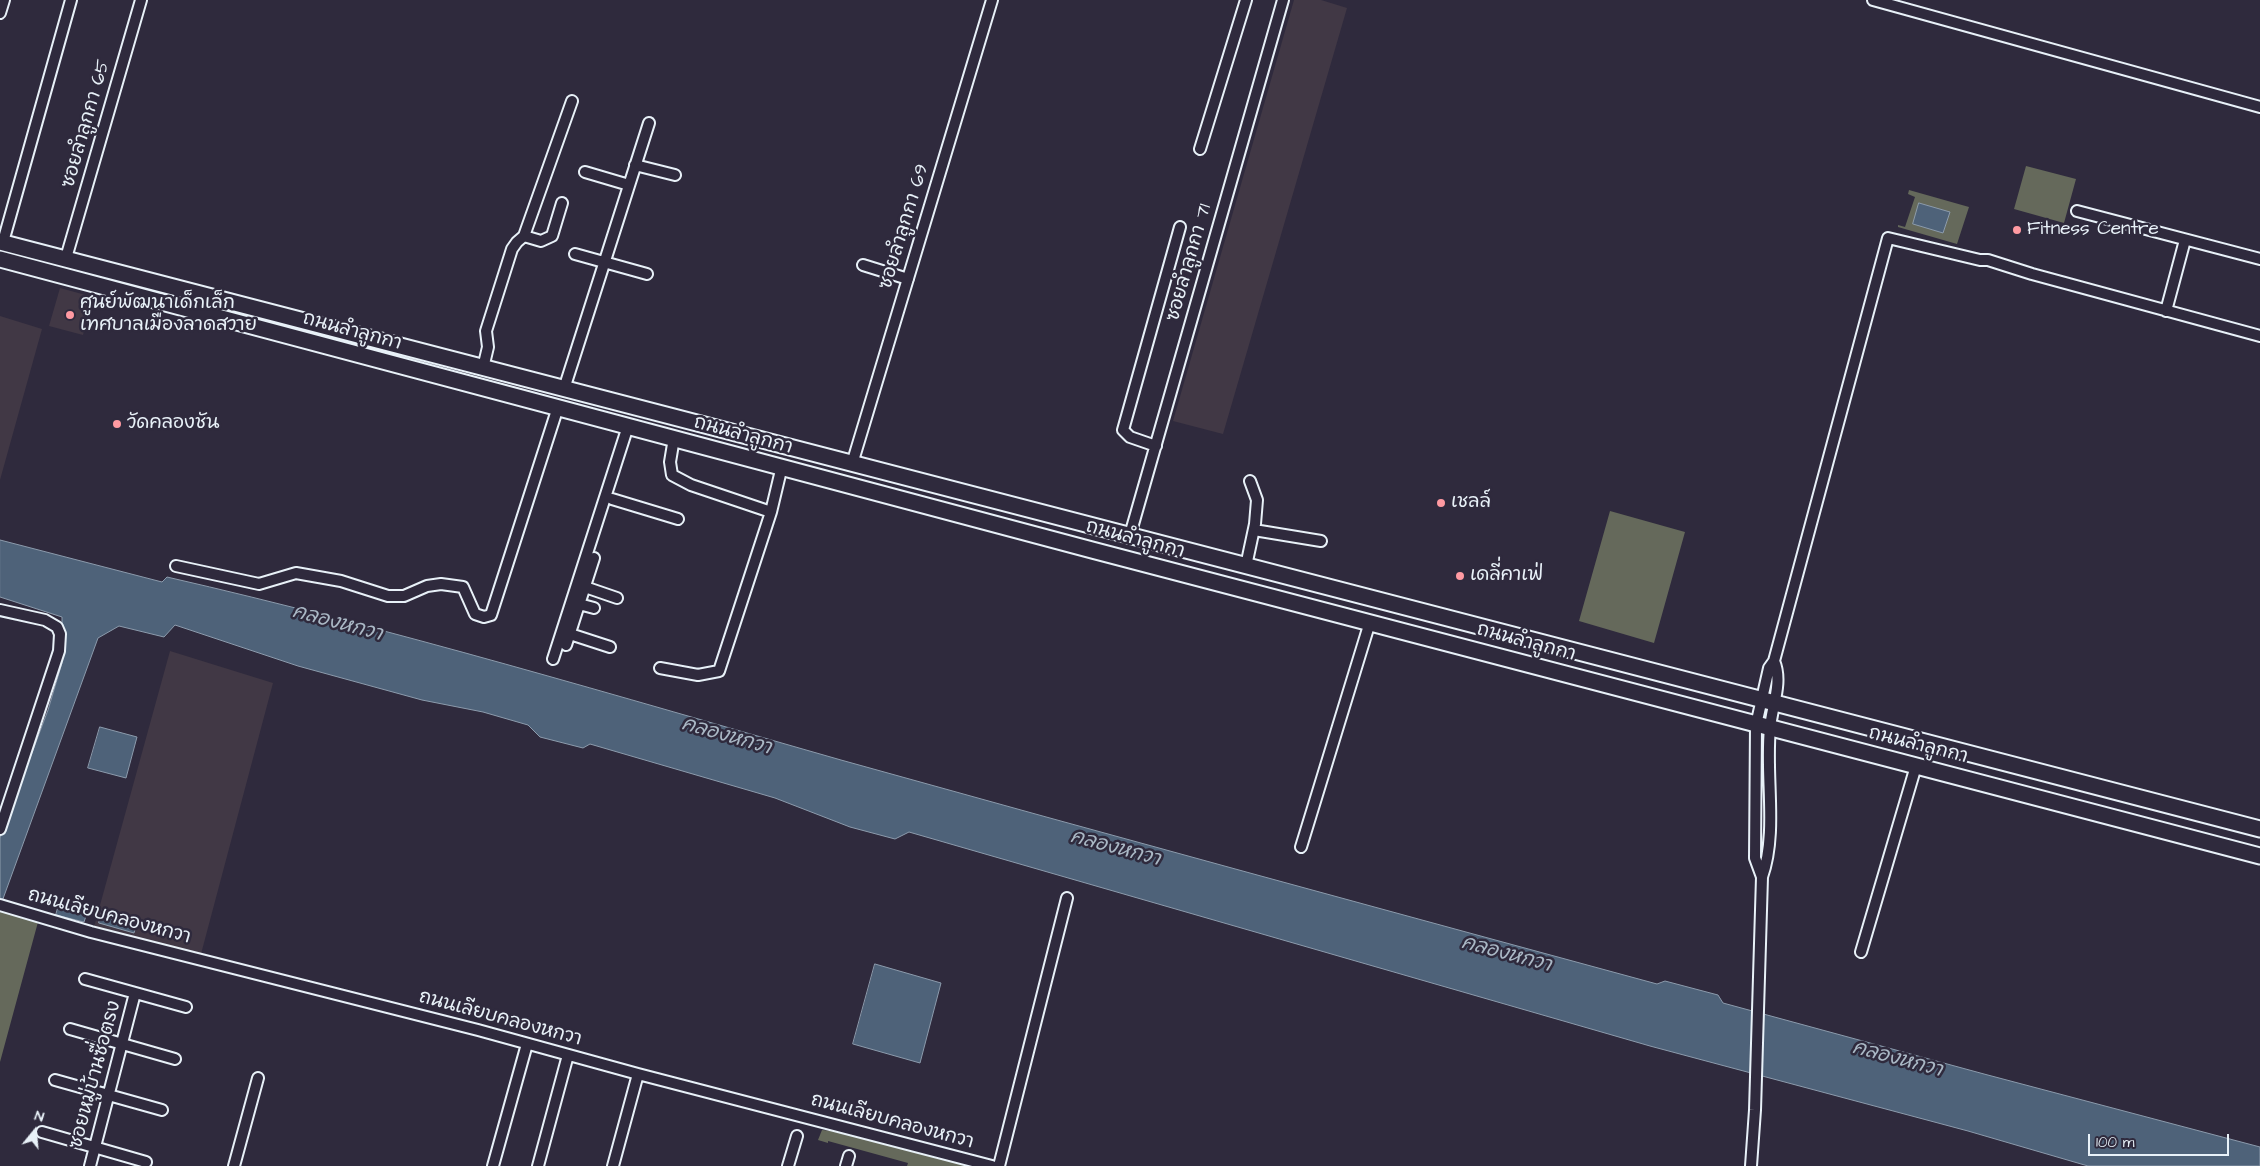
<!DOCTYPE html>
<meta charset="utf-8">
<style>
body{margin:0}
#map{position:relative;width:2260px;height:1166px;overflow:hidden;background:#2f2a3d;font-family:"Architects Daughter",sans-serif}
canvas{display:block}
.north{position:absolute;left:10px;top:1106px;width:50px;height:50px;-webkit-text-stroke:4px #2f2a3d;paint-order:stroke;rotate:17deg;font-size:14px;font-weight:700;line-height:20px;text-align:center;color:#e8f1f8}
.north::after{content:'';display:block;margin:auto;width:18px;height:22px;background:#e8f1f8;clip-path:polygon(50% 0,100% 100%,50% 72%,0 100%)}
.scale{position:absolute;left:2088px;top:1134px;width:141px;height:22px;box-sizing:border-box;border:2px solid #e8f1f8;border-top:0;padding-left:6px;font-size:15px;line-height:18px;white-space:nowrap;color:#e8f1f8;-webkit-text-stroke:4px #2f2a3d;paint-order:stroke}
</style>
<div id="map">
<canvas width="2260" height="1166"></canvas>
<div class="north">N</div>
<div class="scale">100 m</div>
</div>
<script>
const ctx = document.querySelector('canvas').getContext('2d');
ctx.lineJoin = 'round';
function fill(path, color) { ctx.fillStyle = color; ctx.fill(path, 'evenodd'); }
function trace(path, color, width, dash) { ctx.strokeStyle = color; ctx.lineWidth = width; ctx.lineCap = dash ? 'butt' : 'round'; ctx.setLineDash(dash || []); ctx.stroke(path); }
function label(font, color, halo, rows, align = 'center') {
  ctx.font = font + ' "Architects Daughter","Playpen Sans Thai",sans-serif'; ctx.lineWidth = 5; ctx.setLineDash([]); ctx.textBaseline = 'middle'; ctx.strokeStyle = halo; ctx.fillStyle = color; for (const [text, x, y, turn = 0] of rows) {
    ctx.save(); ctx.translate(x, y); ctx.rotate((+turn || 0) * Math.PI / 180); ctx.textAlign = isNaN(turn) ? turn : align; if (halo) ctx.strokeText(text, 0, 0); ctx.fillText(text, 0, 0); ctx.restore();
  }
}
fill(new Path2D(`
 M1294 0H1321L1347 8 1223 434 1173 421Z
 M60 288 93 297 83 335 49 326Z
 M0 316 42 329 0 480Z
 M170 651 273 683 201 954 94 927Z`), '#413845');
fill(new Path2D(`
 M2026 166 2076 179 2064 223 2014 209Z
 M1909 190 1969 207 1957 244 1898 227V225L1905 227 1915 197 1908 194Z
 M1610 511 1685 532 1654 643 1579 621Z
 M0 911 38 922 0 1062Z
 M822 1130 844 1132 972 1166H907L908 1163 828 1141V1143L818 1140Z`), '#65695b');
const water = new Path2D(`
 M1919 203 1950 212 1943 233 1913 224Z
 M0 540 162 582 167 577C394 629 617 696 841 760 1113 836 1385 910 1657 984L1665 981 1718 995 1723 1003 1984 1074 2260 1147V1166H2088L1968 1131 1650 1046 909 832 895 839 850 827 775 798 590 744 583 748 540 737 528 725 483 712 422 700 298 666 175 625 164 637 119 626 98 638 0 907V838L48 710 62 663V617L0 597Z
 M100 727 137 737 126 778 88 768Z
 M61 898 85 905 86 916 84 922 56 915Z
 M102 910 138 919 134 933 99 923Z
 M875 964 941 983 920 1063 853 1044Z`);
fill(water, '#4e6279');
trace(water, '#8c9bac', 1);
const minor = new Path2D(`
 M1873 0 2260 107
 M0 13 4 0
 M1200 149 1246 0
 M635 165 675 175
 M585 172 629 185
 M2077 211 2260 259
 M524 236 541 241 552 236 562 203
 M3 242 71 0
 M575 254 647 274
 M66 258 141 0
 M863 265 908 279
 M2166 311 2185 240
 M483 368 488 347 486 331 512 249 517 242 524 236 572 101
 M564 389 649 123
 M1156 446 1130 437 1123 430 1180 227
 M852 464 992 0
 M612 499 678 519
 M771 512 782 466
 M1254 530 1321 541
 M1130 535 1283 0
 M176 566 259 584 296 573 341 581 388 596H404L427 586 441 584 463 587 475 614 484 617 491 615 558 407
 M1246 566 1255 524 1257 500 1250 481
 M585 587 617 598
 M579 604 594 608
 M0 610 45 620 57 627 60 634 59 651 0 829
 M570 634 610 647
 M566 645 594 558
 M553 659 628 426
 M660 668 698 675 719 671 771 512 691 485 672 475 670 462 674 438
 M1301 847 1370 622
 M1762 877 1755 858 1756 725 1769 668 1774 661 1888 238 1980 260H1988L2032 274 2260 336
 M0 905 91 932 478 1030 638 1074 992 1166
 M1861 952 1916 766
 M85 979 186 1007
 M70 1029 175 1059
 M55 1080 162 1110
 M42 1132 146 1162
 M90 1166 135 993
 M234 1166 258 1078
 M493 1166 527 1044
 M538 1166 568 1055
 M613 1166 638 1074
 M788 1166 797 1136
 M846 1166 849 1156
 M999 1166 1067 898
 M1751 1166 1755 1110 1762 877C1778 832 1765 776 1770 728 1772 706 1783 682 1774 661`);
const secondary = new Path2D(`
 M0 242 2260 829
 M0 259 1092 550 2260 856`);
trace(minor, '#e8f1f8', 14);
trace(secondary, '#e8f1f8', 19);
trace(minor, '#2f2a3d', 10);
trace(secondary, '#2f2a3d', 15);
for (const [x, y, r, color] of [
 [2017,230,5,"#ff9aa2"],
 [70,315,5,"#ff9aa2"],
 [117,424,5,"#ff9aa2"],
 [1441,503,5,"#ff9aa2"],
 [1460,576,5,"#ff9aa2"]
]) { const dot = new Path2D(); dot.arc(x, y, r, 0, 2 * Math.PI); ctx.fillStyle = color; ctx.fill(dot); trace(dot, '#2f2a3d', 2); }
label('19px', '#e8f1f8', '#2f2a3d', [
 ["ซอยลำลูกกา 65",87,124,-74],
 ["ซอยลำลูกกา 69",905,227,-73],
 ["ซอยลำลูกกา 71",1190,263,-74],
 ["ถนนลำลูกกา",352,332,15],
 ["ถนนลำลูกกา",743,436,15],
 ["ถนนลำลูกกา",1135,540,15],
 ["ถนนลำลูกกา",1526,643,15],
 ["ถนนลำลูกกา",1918,746,14],
 ["ถนนเลียบคลองหกวา",109,917,15],
 ["ถนนเลียบคลองหกวา",500,1019,15],
 ["ซอยหมู่บ้านซื่อตรง",96,1075,-75],
 ["ถนนเลียบคลองหกวา",892,1122,15]
]);
label('19px', '#e8f1f8', '#2f2a3d', [
 ["Fitness Centre",2027,230],
 ["ศูนย์พัฒนาเด็กเล็ก",80,304],
 ["เทศบาลเมืองลาดสวาย",80,326],
 ["วัดคลองชัน",127,424],
 ["เชลล์",1451,503],
 ["เดลี่คาเฟ่",1470,576]
], 'left');
label('italic 20px', '#aab8c5', '#2f2a3d', [
 ["คลองหกวา",337,624,15],
 ["คลองหกวา",726,737,16],
 ["คลองหกวา",1115,849,15],
 ["คลองหกวา",1506,955,15],
 ["คลองหกวา",1897,1060,15]
]);
</script>
